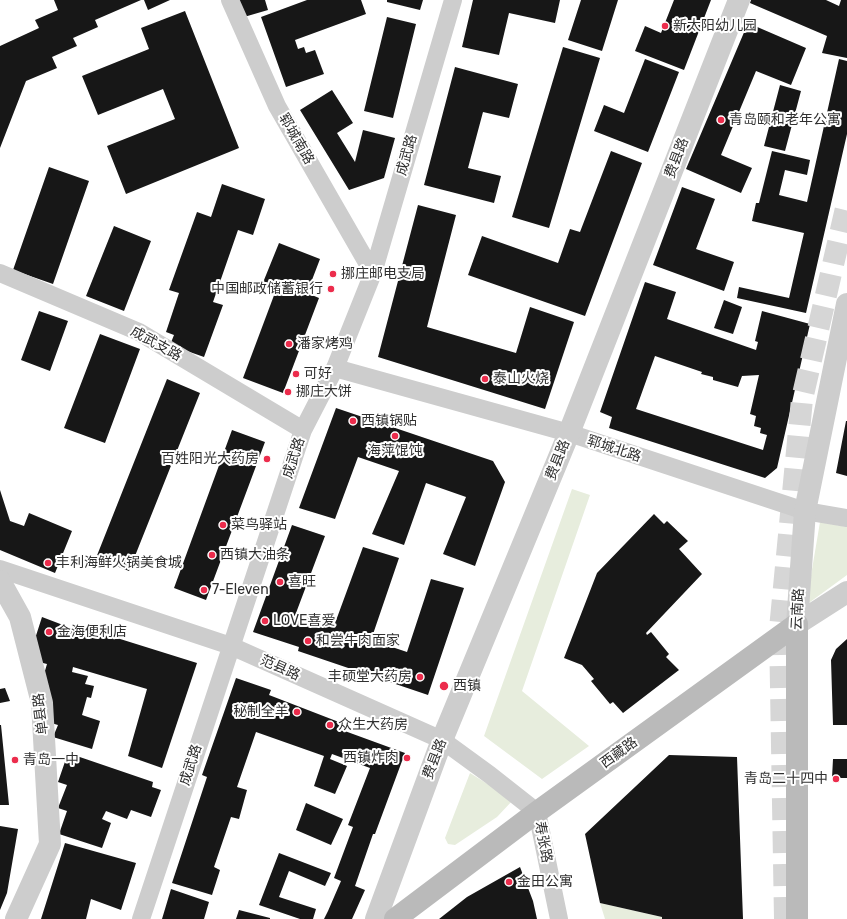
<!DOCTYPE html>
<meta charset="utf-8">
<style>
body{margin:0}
canvas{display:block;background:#fff}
</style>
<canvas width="847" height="919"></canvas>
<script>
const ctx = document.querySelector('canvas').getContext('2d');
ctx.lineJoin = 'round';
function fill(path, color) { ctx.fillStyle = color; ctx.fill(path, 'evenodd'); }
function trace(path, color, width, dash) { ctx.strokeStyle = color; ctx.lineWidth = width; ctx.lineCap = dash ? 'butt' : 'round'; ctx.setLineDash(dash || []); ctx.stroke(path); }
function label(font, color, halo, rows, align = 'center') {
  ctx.font = font + ' Rubik,"Noto Sans SC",sans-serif'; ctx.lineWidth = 4; ctx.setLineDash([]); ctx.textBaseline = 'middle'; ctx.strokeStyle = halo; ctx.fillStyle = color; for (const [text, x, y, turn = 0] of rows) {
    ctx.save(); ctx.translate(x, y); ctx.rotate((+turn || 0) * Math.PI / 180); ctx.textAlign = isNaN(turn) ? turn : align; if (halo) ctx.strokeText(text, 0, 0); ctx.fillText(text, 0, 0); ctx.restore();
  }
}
fill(new Path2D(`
 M572 489 590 495 522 691 589 746 542 779 484 736Z
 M820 522 847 527V575L806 605Z
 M470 773 513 800 497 817 455 845 448 844 445 838Z
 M600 903 662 917V919H605Z`), '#e7eddd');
fill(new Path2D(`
 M54 0H141L95 20 98 27 73 38 77 46 52 57 57 68 26 81 0 148V46L39 28 35 20 58 10Z
 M144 0H170L148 10Z
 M239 0H265L268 10 244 17Z
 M307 0H361L366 14 295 40 298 49 304 47 306 53 315 50 324 74 286 87 261 17Z
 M387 0H423L420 10 387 2Z
 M473 0H560L555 23 509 13 499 55 462 47Z
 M581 0H618L602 51 568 40Z
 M674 0H711L684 70 635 51 645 26 661 33Z
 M751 0H826L839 6 841 0H847V58L822 53 827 36 750 3Z
 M185 11 239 148 126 194 107 146 175 119 163 89 98 115 82 76 149 49 141 28Z
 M387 17 416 24 393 118 364 111Z
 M748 23 806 48 791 85 756 71 721 155 752 168 741 193 686 169Z
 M563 47 600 58 549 228 512 217Z
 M645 59 679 72 648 152 594 131 604 105 624 113Z
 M839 59 847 61V134L806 313 737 298 739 287 789 298 804 233 752 221 756 203H759L772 151 810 160 807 175 785 170 779 195 807 202Z
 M455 67 518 84 509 118 483 112 468 168 501 176 494 203 424 185Z
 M780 85 801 91 785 151 764 146Z
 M332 90 353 123 337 133 355 162 363 130 395 138 384 178 349 190 300 110Z
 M611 151 642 163 585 316 468 275 482 236 558 263 570 229 580 232Z
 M49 167 89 181 53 284 13 270Z
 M222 184 265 199 253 235 238 230 213 302 223 305 204 357 170 345 174 335 166 332 179 293 169 290 197 212 211 217Z
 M682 187 715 199 696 249 734 262 724 291 653 265Z
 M418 205 456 215 427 327 516 353 530 307 574 322 545 409 378 357Z
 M114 226 151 241 124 311 86 296Z
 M279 243 320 259 307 293 319 298 283 393 243 378 276 290 262 285Z
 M645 282 676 292 667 319 756 350 758 342 755 341 762 311 810 324 777 468 765 478 609 428 612 417 600 412ZM655 356 702 372 701 374 713 377V380L738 387 742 376 759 375 750 414 756 416 754 426 761 428 760 433 767 435 763 450 636 409Z
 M724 300 742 307 733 334 714 328Z
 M39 311 68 321 50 371 21 360Z
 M100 334 140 349 105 443 64 428Z
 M167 379 200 393 129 571 96 558Z
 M336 408 493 461 505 482 475 566 443 554 466 497 426 483 404 545 372 534 399 471 358 457 335 519 299 508Z
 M846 421H847V476L836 473Z
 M232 430 265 442 206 600 174 588Z
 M0 490 10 521 24 526 29 513 72 531 55 573 0 550Z
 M654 514 664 524 667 521 688 541 679 549 702 574 646 633 647 635 651 632 669 654 666 657 679 670 623 713 613 702 610 704 591 681 594 679 582 665 564 658 597 573Z
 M292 525 325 536 296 613 308 618 334 626 363 547 399 558 371 640 407 652 431 579 464 588 428 695 298 651 299 647 253 632Z
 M42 617 84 633 85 628 197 663 162 768 128 756 147 689 73 667 72 672 88 676 85 684 94 686 91 698 87 697 82 715 100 721 92 749 53 737 58 725 51 723 42 681 47 664 35 661 33 645Z
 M847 639V725H833L831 660 836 649Z
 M236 678 271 690 269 695 344 724 342 730 405 753 375 834H373L355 886 365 890 352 919H324L328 911 341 881 334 878 353 827 348 825 370 768 332 754 330 759 347 766 335 794 314 786 324 756 256 732 237 787 247 790 239 819 231 817 214 867 220 870 212 895 172 883 207 777 202 775Z
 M5 688 10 701 0 703V689Z
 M0 725H1L9 805H0Z
 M68 753 153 782 152 787 161 790 151 817 131 810 127 819 106 811 102 819 111 823 102 848 59 834 67 811 58 808 67 785 58 782Z
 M669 755 737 757 743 919H662V917L600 903 585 834Z
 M833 759H847V778H832Z
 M306 803 343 819 331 845 296 830Z
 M0 826 18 829 7 893 0 910Z
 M65 843 136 863 121 910 91 899 86 919H41Z
 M279 853 331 873 325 886 289 871 279 897 316 909 313 919H300L259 905Z
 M520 867 533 901 537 919H439L467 897Z
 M171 889 209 902 204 919H162Z
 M239 910 270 918V919H236Z`), '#171717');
trace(new Path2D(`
 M785 919 780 629 802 399 847 204`), '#d6d6d6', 22, [22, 11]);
trace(new Path2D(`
 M230 0 277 106 373 273
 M0 273 139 332 303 430
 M335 368 569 433 805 511 847 518
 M0 569 231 646 442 740 490 775 537 812 559 919
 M141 919 303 430 335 368 373 273 453 0`), '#cdcdcd', 18);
trace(new Path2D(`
 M0 581 20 617 42 703 50 844 16 919
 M797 624 805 511 847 304
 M797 624 847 592
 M376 919 442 740 569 433 739 0`), '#cdcdcd', 22);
trace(new Path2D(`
 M395 919 537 812 797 624
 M797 919V624`), '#bababa', 22);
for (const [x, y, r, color] of [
 [665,26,4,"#ec2c4c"],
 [721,120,4,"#ec2c4c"],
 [333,274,4,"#ec2c4c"],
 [331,289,4,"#ec2c4c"],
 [289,344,4,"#ec2c4c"],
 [296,374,4,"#ec2c4c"],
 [485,379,4,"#ec2c4c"],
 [288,392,4,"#ec2c4c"],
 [353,421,4,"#ec2c4c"],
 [395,436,4,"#ec2c4c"],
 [267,459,4,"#ec2c4c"],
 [223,525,4,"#ec2c4c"],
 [212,555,4,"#ec2c4c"],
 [48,563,4,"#ec2c4c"],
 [280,582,4,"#ec2c4c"],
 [204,590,4,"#ec2c4c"],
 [265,621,4,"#ec2c4c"],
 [49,632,4,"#ec2c4c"],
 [308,641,4,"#ec2c4c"],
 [420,677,4,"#ec2c4c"],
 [444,686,5,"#ec2c4c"],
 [297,712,4,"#ec2c4c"],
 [330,725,4,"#ec2c4c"],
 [407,758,4,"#ec2c4c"],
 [15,760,4,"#ec2c4c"],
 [836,779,4,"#ec2c4c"],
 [509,882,4,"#ec2c4c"]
]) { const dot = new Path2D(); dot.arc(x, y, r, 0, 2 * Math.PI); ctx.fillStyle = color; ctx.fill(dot); trace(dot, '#fff', 1.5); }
label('14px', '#303030', '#fff', [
 ["新太阳幼儿园",673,26],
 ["青岛颐和老年公寓",729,120],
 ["挪庄邮电支局",341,274],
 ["中国邮政储蓄银行",323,289,"right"],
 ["潘家烤鸡",297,344],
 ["可好",304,374],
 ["泰山火烧",493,379],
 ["挪庄大饼",296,392],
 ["西镇锅贴",361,421],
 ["海萍馄饨",395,451,"center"],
 ["百姓阳光大药房",259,459,"right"],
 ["菜鸟驿站",231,525],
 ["西镇大油条",220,555],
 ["丰利海鲜火锅美食城",56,563],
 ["喜旺",288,582],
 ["7-Eleven",212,590],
 ["LOVE喜爱",273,621],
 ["金海便利店",57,632],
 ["和尝牛肉面家",316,641],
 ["丰硕堂大药房",412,677,"right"],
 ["西镇",453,686],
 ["秘制全羊",289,712,"right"],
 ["众生大药房",338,725],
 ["西镇炸肉",399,758,"right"],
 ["青岛一中",23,760],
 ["青岛二十四中",828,779,"right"],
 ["金田公寓",517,882]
], 'left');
label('14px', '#303030', '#fff', [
 ["郓城南路",296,139,60],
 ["成武路",407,155,-74],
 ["费县路",677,158,-69],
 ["成武支路",156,344,29],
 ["郓城北路",614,449,18],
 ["成武路",294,458,-72],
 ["费县路",558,460,-68],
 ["云南路",798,609,-87],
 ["范县路",280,668,24],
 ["单县路",41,714,-97],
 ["西藏路",619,753,-36],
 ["费县路",435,759,-69],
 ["成武路",191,765,-72],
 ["寿张路",543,842,79]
]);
</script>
